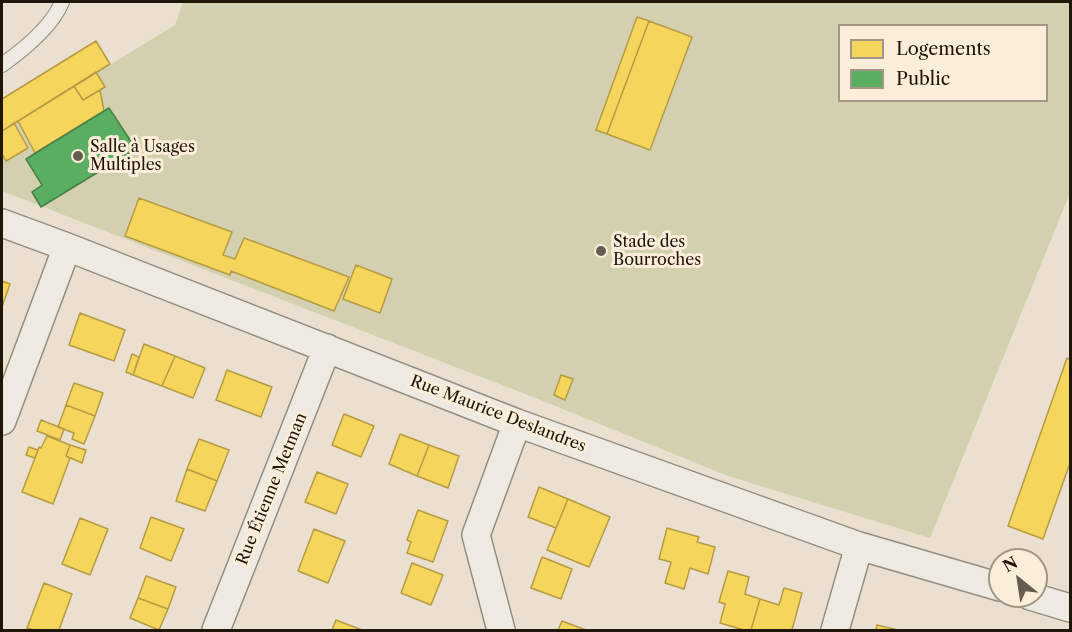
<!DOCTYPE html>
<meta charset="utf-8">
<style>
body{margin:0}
#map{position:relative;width:1072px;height:632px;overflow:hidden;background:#ebe0d0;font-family:"Libre Caslon Text",serif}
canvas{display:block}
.frame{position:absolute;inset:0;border:3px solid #1f1509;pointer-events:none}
.legend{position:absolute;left:838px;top:24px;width:210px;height:78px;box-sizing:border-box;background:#faedd9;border:2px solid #a29786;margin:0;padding:8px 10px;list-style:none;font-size:18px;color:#1f1509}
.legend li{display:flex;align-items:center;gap:12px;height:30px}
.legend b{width:30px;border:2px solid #a29786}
.north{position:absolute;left:988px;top:548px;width:60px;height:60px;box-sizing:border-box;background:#faedd9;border:2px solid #a29786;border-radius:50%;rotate:330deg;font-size:16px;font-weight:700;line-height:24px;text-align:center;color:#1f1509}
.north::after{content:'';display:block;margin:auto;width:21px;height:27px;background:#665c4f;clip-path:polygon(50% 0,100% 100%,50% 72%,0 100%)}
</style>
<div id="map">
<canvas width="1072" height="632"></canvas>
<div class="frame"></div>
<ul class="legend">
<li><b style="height:16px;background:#f6d55c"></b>Logements</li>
<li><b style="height:16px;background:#5aae61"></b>Public</li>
</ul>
<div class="north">N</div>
</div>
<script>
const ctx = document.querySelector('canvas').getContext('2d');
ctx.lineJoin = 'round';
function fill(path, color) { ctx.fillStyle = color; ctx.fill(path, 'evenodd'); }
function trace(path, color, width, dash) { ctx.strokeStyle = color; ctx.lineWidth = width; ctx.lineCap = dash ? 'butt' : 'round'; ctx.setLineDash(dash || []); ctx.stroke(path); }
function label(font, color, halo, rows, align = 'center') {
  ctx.font = font + ' "Libre Caslon Text",serif'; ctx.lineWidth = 6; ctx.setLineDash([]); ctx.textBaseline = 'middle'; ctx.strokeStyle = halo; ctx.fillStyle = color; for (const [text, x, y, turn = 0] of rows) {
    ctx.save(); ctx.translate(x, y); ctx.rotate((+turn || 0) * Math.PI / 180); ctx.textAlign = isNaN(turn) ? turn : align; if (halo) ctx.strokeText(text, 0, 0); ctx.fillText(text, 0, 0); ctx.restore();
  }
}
fill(new Path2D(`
 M183 2H1070V193L930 538 728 476 538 399 2 191V131L175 25ZM840 26H1046V100H840Z`), '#d2d0ae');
const homes = new Path2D(`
 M637 17 649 21 607 134 596 130Z
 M649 21 692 37 650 150 607 134Z
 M96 41 110 64 2 131V99Z
 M96 72 105 87 83 100 74 86Z
 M74 86 83 100 100 90 104 111 35 153 18 121Z
 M14 123 28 148 6 161 2 154V131Z
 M139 198 232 232 223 255 235 259 244 238 349 277 334 311 231 271 230 275 125 236Z
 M356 265 392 279 380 313 343 299Z
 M2 281 10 284 2 307Z
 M80 313 125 330 114 361 69 345Z
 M144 344 175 356 162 386 133 375Z
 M132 354 139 357 133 375 126 372Z
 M175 356 205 368 193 398 162 386Z
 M1067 358 1070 360V463L1043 539 1008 526Z
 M227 370 272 387 261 417 216 400Z
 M561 375 573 379 565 400 554 395Z
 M74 383 103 393 95 416 66 405Z
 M66 405 95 416 84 444 72 439 74 433 58 427Z
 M344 414 374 426 361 457 332 445Z
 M41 420 64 429 60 440 37 431Z
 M400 434 429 445 417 476 389 464Z
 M47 436 70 445 66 456 70 458 53 504 22 492 38 450 39 447 41 448Z
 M199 439 229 450 217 481 187 469Z
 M70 445 86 450 82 463 66 456Z
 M429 445 459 456 448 488 417 476Z
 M29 447 38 450 35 458 26 455Z
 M187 469 217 481 205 511 176 501Z
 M317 472 348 484 336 514 305 502Z
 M539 487 568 499 556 528 528 517Z
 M568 499 610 517 589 567 547 550Z
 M418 510 448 521 433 562 407 553 411 542 407 540Z
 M151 517 184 529 171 561 140 548Z
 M80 518 108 529 90 575 62 564Z
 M667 528 699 537 697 542 715 547 708 574 690 568 684 589 665 583 671 562 659 559Z
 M314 529 345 541 328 583 298 571Z
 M542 557 572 569 561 599 531 588Z
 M412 563 443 575 431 605 401 593Z
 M728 571 749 577 745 594 760 599 751 630H744L720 623 725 604 719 602Z
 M146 576 176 587 168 609 138 598Z
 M44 583 72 594 59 630H34L27 628Z
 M784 588 802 593 792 630H751L760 599 779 605Z
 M138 598 168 609 159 630 130 618Z
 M336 620 362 630H332Z
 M562 621 586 630H558Z
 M877 625 898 630H876Z`);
fill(homes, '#f6d55c');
trace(homes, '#b69b43', 1.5);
const public = new Path2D(`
 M109 108 136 149 41 207 32 192 42 185 26 159Z`);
fill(public, '#5aae61');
trace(public, '#488047', 1.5);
const service = new Path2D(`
 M2 65C23 50 52 27 62 2`);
const minor = new Path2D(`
 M2 223 67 247 517 423 859 546 1000 587
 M2 421 67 247
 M1030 596 1070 608
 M216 630 327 348
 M501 630 476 535 517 423
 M835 630 859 546`);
trace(service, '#948c81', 16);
trace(minor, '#948c81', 30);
trace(service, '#eee9e1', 14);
trace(minor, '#eee9e1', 27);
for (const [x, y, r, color] of [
 [78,156,6,"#665c4f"],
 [601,251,6,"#665c4f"]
]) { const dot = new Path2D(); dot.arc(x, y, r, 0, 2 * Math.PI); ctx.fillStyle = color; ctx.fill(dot); trace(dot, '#faedd9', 2); }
label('16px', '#1f1509', '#faedd9', [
 ["Salle à Usages",90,147],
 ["Multiples",90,165],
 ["Stade des",613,242],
 ["Bourroches",613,260]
], 'left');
label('16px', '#1f1509', '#faedd9', [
 ["Rue Maurice Deslandres",498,414,21],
 ["Rue Étienne Metman",272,489,-68]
]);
</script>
